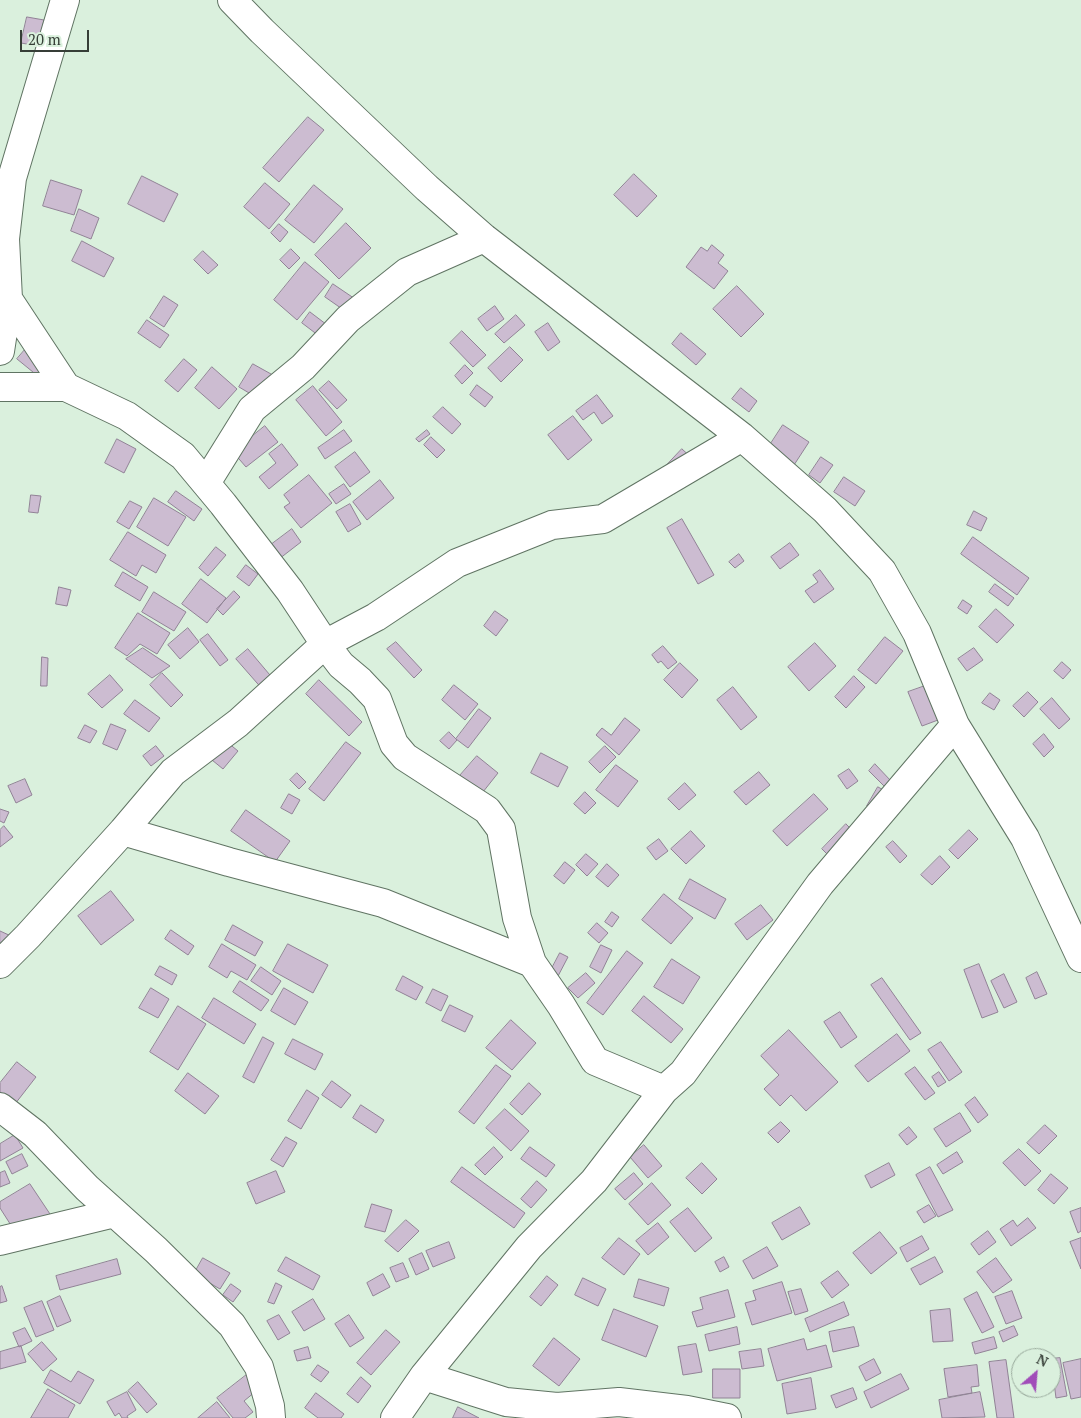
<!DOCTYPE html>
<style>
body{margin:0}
#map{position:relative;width:1081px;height:1418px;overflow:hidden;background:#daf0dd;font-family:"PT Serif",serif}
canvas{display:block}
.north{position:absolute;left:1011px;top:1348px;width:50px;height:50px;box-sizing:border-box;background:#daf0dd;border:1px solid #98a99b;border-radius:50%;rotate:27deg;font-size:14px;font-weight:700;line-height:20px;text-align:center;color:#363e37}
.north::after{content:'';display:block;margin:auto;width:18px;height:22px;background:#a14cb9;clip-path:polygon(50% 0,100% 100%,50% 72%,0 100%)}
.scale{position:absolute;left:20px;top:30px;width:69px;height:22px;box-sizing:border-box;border:2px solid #363e37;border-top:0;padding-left:6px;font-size:15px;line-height:18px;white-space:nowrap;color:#363e37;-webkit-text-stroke:4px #daf0dd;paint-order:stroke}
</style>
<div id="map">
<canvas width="1081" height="1418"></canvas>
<div class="north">N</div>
<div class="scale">20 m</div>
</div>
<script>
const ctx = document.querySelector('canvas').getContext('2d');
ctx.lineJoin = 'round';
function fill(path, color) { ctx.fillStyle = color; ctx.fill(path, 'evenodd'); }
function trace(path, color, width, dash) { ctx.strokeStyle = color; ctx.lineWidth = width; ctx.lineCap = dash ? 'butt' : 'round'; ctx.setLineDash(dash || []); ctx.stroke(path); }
const building = new Path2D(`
 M27 17 44 20 38 46 21 43Z
 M308 117 324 130 279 182 263 168Z
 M634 174 657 196 637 217 614 195Z
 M142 176 178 194 164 222 128 204Z
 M51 180 82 190 74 215 43 206Z
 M265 183 290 204 269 229 244 207Z
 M314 185 343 209 314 243 285 220Z
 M79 209 99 218 91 239 71 231Z
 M346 223 371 248 339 279 315 255Z
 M279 224 288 232 280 242 271 233Z
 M82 241 114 258 104 277 72 261Z
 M712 245 724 255 718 263 728 271 714 289 686 267 701 247 707 251Z
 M291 249 300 258 289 269 280 260Z
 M203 251 218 265 208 274 194 260Z
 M305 262 329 282 297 320 274 300Z
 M333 284 367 307 358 320 325 297Z
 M737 286 764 314 741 337 713 309Z
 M164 296 178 305 164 327 150 318Z
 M495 306 504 319 487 331 478 319Z
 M310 312 339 334 331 345 302 323Z
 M516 315 525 325 504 343 495 334Z
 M147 320 169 335 160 348 138 333Z
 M548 323 560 342 548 351 535 332Z
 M462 331 486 355 473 367 450 343Z
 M681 333 706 354 696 365 672 344Z
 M29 345 66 399 17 359Z
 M510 347 523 360 501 382 488 368Z
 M184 359 197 370 178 392 165 381Z
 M253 364 280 379 266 403 239 387Z
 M465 365 473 373 462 384 455 376Z
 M212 367 237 389 219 409 195 388Z
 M329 381 347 400 337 409 319 390Z
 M477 385 493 397 485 407 470 395Z
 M313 386 342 422 326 436 296 400Z
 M741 388 757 401 749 412 732 399Z
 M597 395 613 416 602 424 594 412 583 420 576 411Z
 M443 407 461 424 452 434 433 417Z
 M573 416 592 440 568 460 548 435Z
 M783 425 809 442 794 465 768 448Z
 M265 426 278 442 246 467 233 452Z
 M344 430 352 441 325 459 318 448Z
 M427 430 430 434 419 442 416 439Z
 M431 437 445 450 437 458 424 445Z
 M117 439 136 449 124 473 105 463Z
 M282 444 298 465 269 489 259 477 276 463 269 454Z
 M682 449 694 460 660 472Z
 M355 452 370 472 350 487 335 467Z
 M821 457 833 465 820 483 809 475Z
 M309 475 332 503 301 528 284 507 290 503 284 495Z
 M844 477 865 491 855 506 834 492Z
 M380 480 394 498 367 520 353 502Z
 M344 484 351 494 336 504 329 494Z
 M176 491 202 509 194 521 168 502Z
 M31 495 41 496 38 513 29 512Z
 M154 498 186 517 168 546 137 527Z
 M130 501 142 507 129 529 117 522Z
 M350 504 361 524 348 532 336 512Z
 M974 511 987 518 981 531 967 525Z
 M682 519 714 575 698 584 667 528Z
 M292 529 301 542 279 559 268 547Z
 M128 532 166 555 156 573 142 565 136 576 110 560Z
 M973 537 1029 578 1017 595 961 554Z
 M790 543 799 555 780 569 771 557Z
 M216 547 226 555 208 576 199 568Z
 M739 554 744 561 735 568 729 562Z
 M246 565 258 574 249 586 237 577Z
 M820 570 834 589 814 603 805 591 818 582 813 575Z
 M123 572 148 587 140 601 115 586Z
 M201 579 226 598 207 623 182 604Z
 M995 584 1014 598 1008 606 989 592Z
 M59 587 71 590 67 606 56 604Z
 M234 591 240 597 223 615 217 609Z
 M154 592 186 612 174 631 142 612Z
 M963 600 972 606 967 614 958 608Z
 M996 609 1014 625 997 643 979 627Z
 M495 611 508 620 496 636 484 626Z
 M138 613 170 633 157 654 140 644 127 656 115 648Z
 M188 628 199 642 180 659 168 645Z
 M208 634 228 660 220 666 200 640Z
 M885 637 903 651 876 684 858 670Z
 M396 642 422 670 414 678 387 649Z
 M815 643 836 666 809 691 788 667Z
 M663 646 677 662 668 669 661 661 658 663 652 655Z
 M143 648 170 666 152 678 126 659Z
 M974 648 983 660 967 671 958 659Z
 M248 649 275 681 264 691 236 659Z
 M42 657 48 658 47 686H41Z
 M1062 662 1071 670 1063 679 1054 671Z
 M680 663 698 680 682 698 664 680Z
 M162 673 183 695 171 707 150 685Z
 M110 675 123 690 102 708 88 694Z
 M854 676 865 687 846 708 835 697Z
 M319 680 362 722 349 736 306 694Z
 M454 685 478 704 465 720 442 700Z
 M925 686 938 720 922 726 908 692Z
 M733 687 757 717 741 730 717 700Z
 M1028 692 1038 702 1024 717 1013 706Z
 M990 693 1000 700 994 710 982 703Z
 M1052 698 1070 719 1059 729 1040 709Z
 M135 700 160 718 149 732 124 714Z
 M479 709 491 718 468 748 456 739Z
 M625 718 640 730 619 755 596 735 602 728 611 735Z
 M111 724 126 730 117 750 103 744Z
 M85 725 97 731 90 743 78 738Z
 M449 732 457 740 449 749 440 741Z
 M1044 734 1054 747 1044 757 1033 744Z
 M227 742 238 751 223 769 212 760Z
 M346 742 361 753 324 801 309 789Z
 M156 746 164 756 151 766 143 756Z
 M605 746 616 757 600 773 589 762Z
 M541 753 568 767 558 787 531 773Z
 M477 756 498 773 479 797 457 779Z
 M875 764 891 781 885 787 869 771Z
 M616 765 638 781 618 807 596 790Z
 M849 769 858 781 847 789 838 776Z
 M759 772 770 785 746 805 734 792Z
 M297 773 306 782 299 789 290 780Z
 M25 779 32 795 16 803 8 786Z
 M685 783 696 795 679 810 668 799Z
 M878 787 889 793 877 812 867 806Z
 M585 792 596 803 585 814 574 804Z
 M289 794 300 800 292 814 281 808Z
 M814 794 828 809 787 846 773 831Z
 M0 809 9 812 4 823 0 821Z
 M246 810 290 841 275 862 231 831Z
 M846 824 856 834 831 858 822 849Z
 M4 826 13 837 0 847V830Z
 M969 830 978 839 958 859 949 850Z
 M691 831 705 846 686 864 671 849Z
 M659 839 668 851 656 860 647 848Z
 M893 841 907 856 900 863 886 847Z
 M586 854 598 864 587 876 576 865Z
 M940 856 950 867 932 885 921 875Z
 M565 862 575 870 564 884 554 876Z
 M607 864 619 875 608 887 596 877Z
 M690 879 726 899 715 919 679 899Z
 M111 891 134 920 101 945 78 916Z
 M664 894 693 918 671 944 642 920Z
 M761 905 773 920 747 940 735 924Z
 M612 912 619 917 612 927 605 922Z
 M597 923 608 933 599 943 588 933Z
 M233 925 263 942 255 956 225 940Z
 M171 930 194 946 188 955 165 939Z
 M0 931 11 936 0 959Z
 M222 944 256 965 247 980 231 971 227 978 209 967Z
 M288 944 328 965 313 993 273 971Z
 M601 945 612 950 601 973 590 967Z
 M627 951 643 963 603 1015 587 1003Z
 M560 953 568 957 557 978 549 974Z
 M672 959 700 977 683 1004 654 987Z
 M979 964 998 1012 982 1018 964 970Z
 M160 966 177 975 172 985 155 975Z
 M261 967 281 981 272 995 251 981Z
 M1037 972 1047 994 1035 999 1026 978Z
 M586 973 595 983 578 998 568 988Z
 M1004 974 1017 1002 1004 1008 991 981Z
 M403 976 423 987 416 1000 396 990Z
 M882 978 921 1033 910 1040 871 985Z
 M240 981 269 1000 261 1011 233 992Z
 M151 988 169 999 158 1018 139 1008Z
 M284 988 308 1002 295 1025 271 1011Z
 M433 989 448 996 441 1011 426 1003Z
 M644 996 683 1029 671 1043 632 1011Z
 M214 998 256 1024 244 1044 202 1018Z
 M450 1005 473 1016 465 1032 442 1021Z
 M178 1006 206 1024 178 1070 150 1052Z
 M840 1012 857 1037 841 1048 824 1022Z
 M511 1020 536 1043 512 1070 486 1048Z
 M789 1030 838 1082 806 1111 791 1095 780 1106 764 1089 779 1075 761 1056Z
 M897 1034 910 1051 868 1082 855 1066Z
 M263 1037 274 1043 254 1083 243 1077Z
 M293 1039 323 1054 315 1070 285 1054Z
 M941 1042 962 1072 949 1081 928 1050Z
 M17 1062 36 1077 15 1104 0 1092V1083Z
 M496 1065 511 1076 474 1124 459 1112Z
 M915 1067 935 1093 925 1100 905 1074Z
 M939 1072 946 1082 938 1087 932 1077Z
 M188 1073 219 1096 205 1114 175 1091Z
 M332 1081 351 1095 341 1108 322 1095Z
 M529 1083 541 1094 522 1115 510 1104Z
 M307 1090 319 1098 301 1129 288 1121Z
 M975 1097 988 1115 978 1123 965 1105Z
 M361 1105 384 1120 376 1133 353 1118Z
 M505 1109 529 1131 511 1151 486 1128Z
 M960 1113 971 1131 946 1147 934 1129Z
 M781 1122 790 1131 778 1143 768 1133Z
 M1045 1125 1057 1136 1039 1154 1027 1143Z
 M909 1127 917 1137 907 1145 899 1135Z
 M15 1135 23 1148 0 1161V1144Z
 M286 1137 297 1143 283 1167 271 1160Z
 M644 1145 662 1166 648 1178 630 1157Z
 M494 1147 503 1157 485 1175 475 1165Z
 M530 1147 555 1165 546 1177 521 1159Z
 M1019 1149 1041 1171 1025 1186 1003 1163Z
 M957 1152 963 1162 943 1174 937 1165Z
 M22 1154 28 1166 12 1174 6 1162Z
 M702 1163 717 1179 702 1194 686 1178Z
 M889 1163 895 1175 871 1188 865 1176Z
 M462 1167 525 1213 514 1228 451 1182Z
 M930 1167 953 1210 938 1217 916 1175Z
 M5 1171 10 1183 0 1187V1173Z
 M276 1171 285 1192 256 1204 247 1183Z
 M634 1173 643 1184 625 1200 615 1189Z
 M1051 1174 1068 1188 1054 1204 1038 1190Z
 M537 1181 547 1190 531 1208 521 1199Z
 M652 1183 671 1205 648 1225 629 1204Z
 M30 1184 54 1220 21 1241 0 1208V1202Z
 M372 1204 392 1210 385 1232 365 1227Z
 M929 1205 936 1216 924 1223 917 1212Z
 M800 1207 810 1224 782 1240 772 1223Z
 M688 1208 712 1238 695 1252 670 1222Z
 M1081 1208V1231L1078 1233 1070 1212Z
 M1028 1218 1036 1228 1011 1246 1000 1229 1013 1220 1017 1226Z
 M406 1220 419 1231 398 1252 385 1241Z
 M658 1223 669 1237 648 1255 636 1241Z
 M988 1231 996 1242 979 1255 971 1244Z
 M880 1232 897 1253 871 1274 853 1253Z
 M922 1236 929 1249 907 1262 900 1248Z
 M619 1238 640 1254 624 1275 602 1258Z
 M1081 1238V1269L1070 1242Z
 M449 1242 455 1258 433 1267 426 1251Z
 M767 1247 778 1266 753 1279 743 1261Z
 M422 1253 429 1269 416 1275 409 1259Z
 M286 1257 320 1276 313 1290 278 1271Z
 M724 1257 729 1267 720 1272 715 1262Z
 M935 1257 943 1272 920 1285 911 1269Z
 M203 1258 230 1273 220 1289 194 1274Z
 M996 1258 1012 1280 993 1293 977 1272Z
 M117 1259 121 1274 60 1290 56 1276Z
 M403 1263 409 1277 396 1282 390 1268Z
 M838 1271 849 1285 832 1298 821 1283Z
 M383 1274 390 1287 373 1296 367 1283Z
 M547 1276 558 1285 541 1306 530 1297Z
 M583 1278 606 1289 598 1306 575 1295Z
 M639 1279 669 1288 664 1306 634 1297Z
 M782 1282 792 1313 752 1325 745 1303 756 1300 753 1291Z
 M276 1283 282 1286 274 1304 268 1302Z
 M231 1284 241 1291 233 1302 223 1295Z
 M2 1286 7 1301 0 1303V1287Z
 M801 1289 808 1311 795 1315 788 1292Z
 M728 1290 735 1317 697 1327 692 1312 703 1309 700 1298Z
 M1012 1291 1022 1318 1006 1324 995 1297Z
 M977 1292 994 1327 982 1333 964 1299Z
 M60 1296 71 1321 57 1327 47 1302Z
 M313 1299 325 1319 304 1331 292 1312Z
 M42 1301 54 1330 36 1337 24 1308Z
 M844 1302 849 1315 810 1332 805 1319Z
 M614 1309 658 1326 646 1357 602 1340Z
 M950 1309 953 1341 933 1342 930 1311Z
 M279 1315 290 1333 278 1340 267 1321Z
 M349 1315 364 1338 350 1347 335 1324Z
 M1014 1326 1018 1335 1003 1342 999 1332Z
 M737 1327 740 1344 709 1351 705 1335Z
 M854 1327 859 1346 833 1352 829 1332Z
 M25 1328 32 1341 19 1347 13 1333Z
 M386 1330 400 1342 371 1375 357 1363Z
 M994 1337 997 1348 975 1354 972 1343Z
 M554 1338 580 1359 559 1386 533 1366Z
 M804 1339 807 1350 826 1345 832 1367 777 1381 768 1349Z
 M42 1342 57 1359 43 1371 28 1354Z
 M696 1344 702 1372 683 1375 678 1347Z
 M21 1346 26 1362 0 1369V1352Z
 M308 1347 311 1358 297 1361 294 1351Z
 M761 1349 764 1366 742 1369 739 1352Z
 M1060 1358 1067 1396 1056 1398 1051 1359Z
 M874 1359 881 1373 866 1381 859 1367Z
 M1081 1359V1397L1071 1399 1063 1363Z
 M1006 1360 1014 1418H997L989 1362Z
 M318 1365 329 1372 321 1382 311 1375Z
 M977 1365 979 1386 971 1387 972 1393 948 1397 944 1369Z
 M713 1369H740V1398H713Z
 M51 1370 71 1382 78 1371 94 1380 80 1404 44 1383Z
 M249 1373 261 1387 244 1401 253 1412 245 1418H233L217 1398Z
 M901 1374 909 1389 871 1408 864 1392Z
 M361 1377 371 1386 358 1403 347 1394Z
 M811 1378 816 1409 787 1414 782 1384Z
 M138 1382 157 1404 147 1413 128 1391Z
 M853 1388 857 1399 836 1408 831 1396Z
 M48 1389 75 1405 68 1418H31Z
 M127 1392 136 1410 127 1416 128 1418H122L119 1413 115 1416 107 1402Z
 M980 1392 985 1417 942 1418 939 1400Z
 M316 1393 344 1414 341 1418H318L305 1408Z
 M217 1402 230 1418H198Z
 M458 1407 479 1418H453Z`);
fill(building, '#ccbcd1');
trace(building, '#918296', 1);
const minor = new Path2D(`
 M232 0 262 31 427 188 484 238 742 437 825 510 882 571 917 633 955 725 1025 838 1081 958
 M8 299 66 387 127 416 183 456 223 504 290 591 325 644 376 617 457 563 552 525 603 519 742 437
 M0 351 8 299 5 239 12 178 65 0
 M0 387H66
 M206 483 252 409 303 367 348 319 407 272 484 238
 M123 831 229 862 383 903 532 963
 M0 964 28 936 123 831 173 772 238 723 325 644 341 665 360 681 377 699 394 744 405 757 487 810 501 829 517 918 532 963 561 1005 595 1061 664 1090
 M0 1107 35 1134 87 1188 156 1250 232 1325 259 1367 270 1406 271 1418
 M0 1241 115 1213
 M424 1376 506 1402 557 1407 619 1402 687 1410 727 1418
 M395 1418 424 1376 529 1247 594 1181 664 1090 683 1073 820 884 955 725`);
trace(minor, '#607463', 30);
trace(minor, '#fff', 28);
</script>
